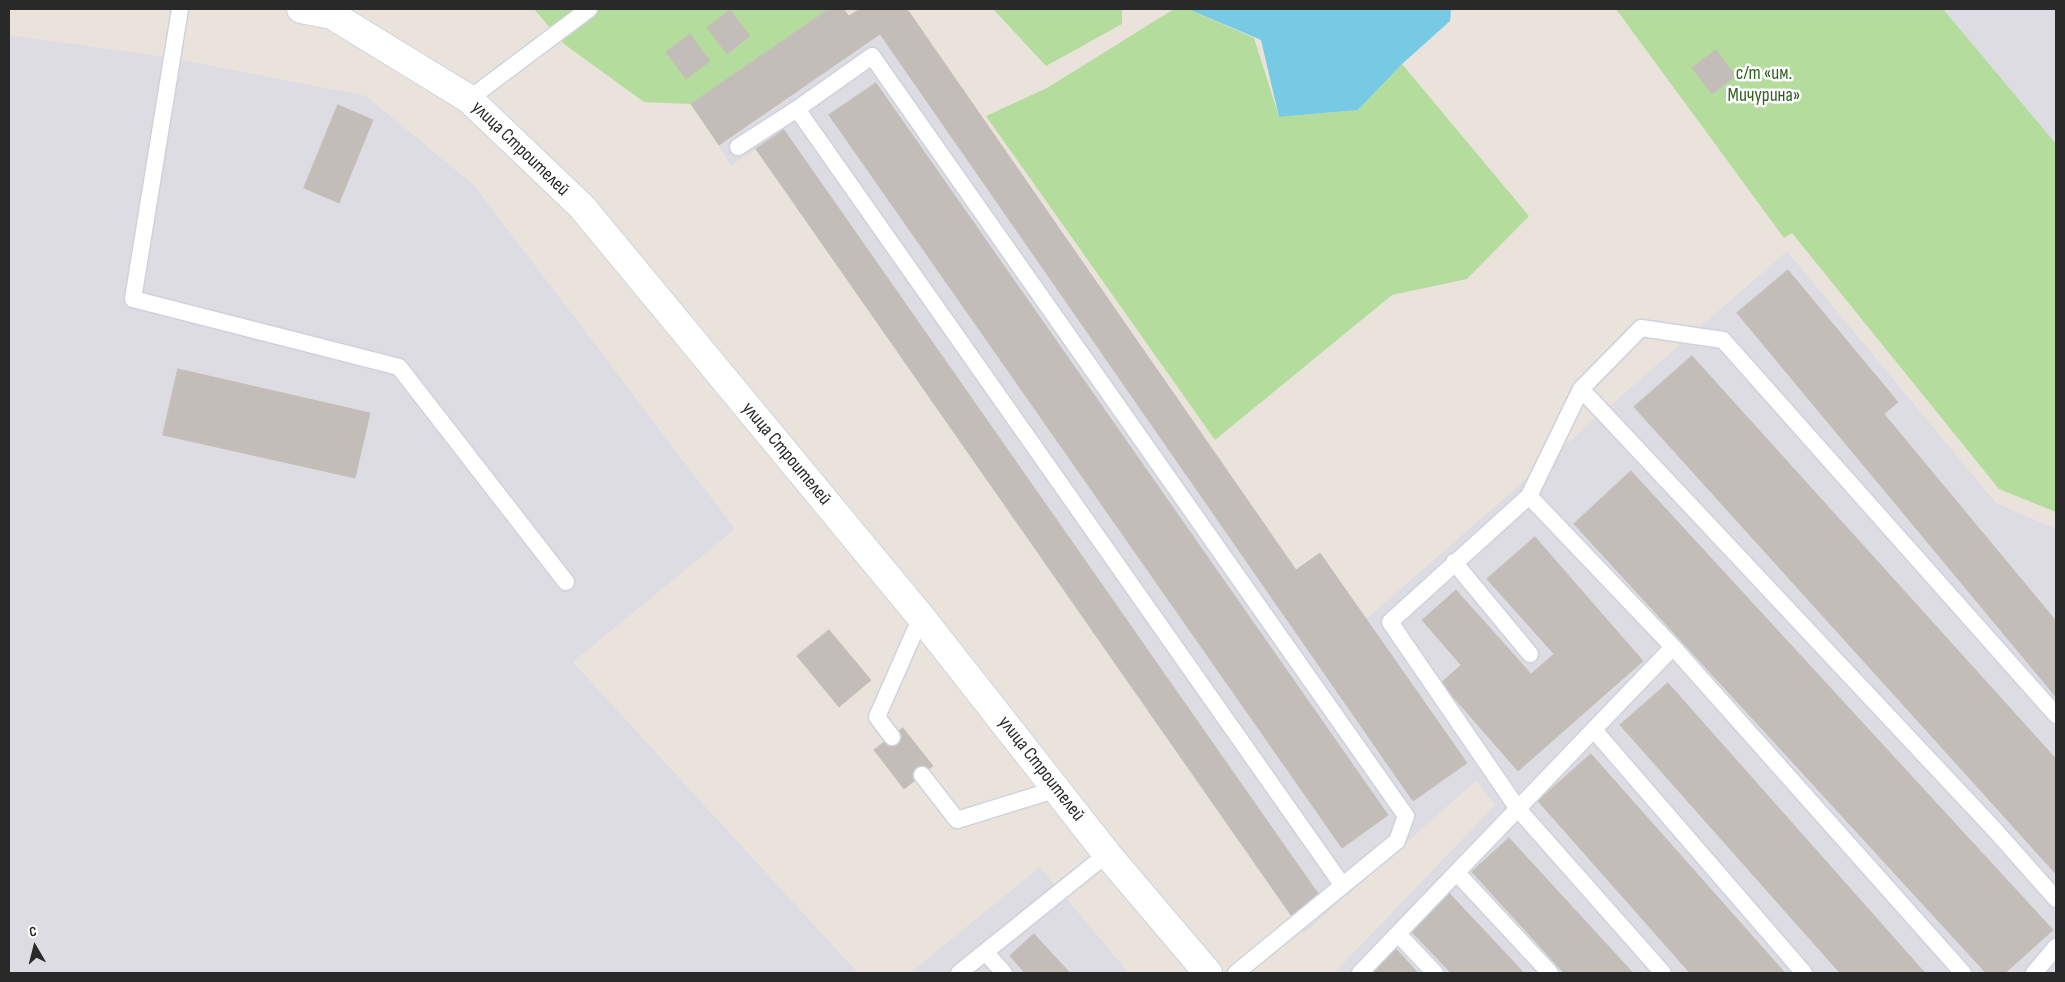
<!DOCTYPE html>
<meta charset="utf-8">
<style>
body{margin:0}
#map{position:relative;width:2065px;height:982px;overflow:hidden;background:#eae3dc;font-family:"Sofia Sans Condensed",sans-serif}
canvas{display:block}
.frame{position:absolute;inset:0;border:10px solid #292929;pointer-events:none}
.north{position:absolute;left:10px;top:922px;width:50px;height:50px;-webkit-text-stroke:4px #fff;paint-order:stroke;rotate:352deg;font-size:14px;font-weight:700;line-height:20px;text-align:center;color:#292929}
.north::after{content:'';display:block;margin:auto;width:18px;height:22px;background:#292929;clip-path:polygon(50% 0,100% 100%,50% 72%,0 100%)}
</style>
<div id="map">
<canvas width="2065" height="982"></canvas>
<div class="frame"></div>
<div class="north">С</div>
</div>
<script>
const ctx = document.querySelector('canvas').getContext('2d');
ctx.lineJoin = 'round';
function fill(path, color) { ctx.fillStyle = color; ctx.fill(path, 'evenodd'); }
function trace(path, color, width, dash) { ctx.strokeStyle = color; ctx.lineWidth = width; ctx.lineCap = dash ? 'butt' : 'round'; ctx.setLineDash(dash || []); ctx.stroke(path); }
function label(font, color, halo, rows, align = 'center') {
  ctx.font = font + ' "Sofia Sans Condensed",sans-serif'; ctx.lineWidth = 5; ctx.setLineDash([]); ctx.textBaseline = 'middle'; ctx.strokeStyle = halo; ctx.fillStyle = color; for (const [text, x, y, turn = 0] of rows) {
    ctx.save(); ctx.translate(x, y); ctx.rotate((+turn || 0) * Math.PI / 180); ctx.textAlign = isNaN(turn) ? turn : align; if (halo) ctx.strokeText(text, 0, 0); ctx.fillText(text, 0, 0); ctx.restore();
  }
}
fill(new Path2D(`
 M829 9H843L849 16 860 9H907L1296 569 1320 553 1366 619 1787 251 1996 503 2056 529V973H1334L1495 805 1476 781 1303 934 756 150 731 165 691 104Z
 M1910 9H2056V195Z
 M9 35 172 58 366 96 474 185 735 529 573 662 858 973H9Z
 M1040 867 1129 973H910Z`), '#dedce3');
fill(new Path2D(`
 M534 9H829L691 104 644 102 564 44Z
 M993 9H1122V24L1046 66Z
 M1174 9H1188L1254 38 1279 117 1358 110 1402 64 1529 216 1467 279 1392 295 1215 440 986 116 1047 88Z
 M1616 9H1943L2056 144V512L1999 489 1792 233 1784 238Z`), '#b4dc9d');
fill(new Path2D(`
 M1188 9H1451L1450 21 1402 64 1358 110 1279 117 1261 40Z`), '#77cae3');
const building = new Path2D(`
 M829 9H843L849 16 860 9H907L1296 570 1320 553 1467 763 1413 801 880 34 719 145 691 104Z
 M730 10 750 36 727 54 707 28Z
 M690 34 710 61 686 79 666 52Z
 M1716 50 1736 76 1712 94 1692 68Z
 M876 83 1388 815 1342 848 829 115Z
 M338 105 373 120 339 203 304 188Z
 M784 130 1319 895 1291 915 756 149Z
 M1788 270 1898 402 1884 414 2056 621V697L1737 313Z
 M1692 356 2056 759V874L1634 407Z
 M178 369 370 413 355 478 163 435Z
 M1631 471 2053 930 2005 973H1986L1574 524Z
 M1535 537 1643 661 1518 771 1441 683 1461 665 1422 620 1456 590 1531 674 1554 654 1487 579Z
 M829 630 871 680 839 707 797 656Z
 M1668 683 1925 973H1840L1620 725Z
 M903 728 933 766 904 789 874 750Z
 M1591 754 1785 973H1690L1538 801Z
 M1509 838 1633 973H1564L1472 872Z
 M1449 893 1524 973H1451L1410 930Z
 M1034 934 1070 973H1025L1010 956Z
 M1396 949 1418 973H1370Z`);
fill(building, '#c2bdb8');
trace(building, '#c5bfb6', 1);
const lane = new Path2D(`
 M180 9 133 299 399 367 566 582
 M469 99 589 9
 M797 109 1343 886
 M738 147 797 109 872 56 1406 816 1397 841 1236 973
 M1581 389 1994 829 2056 899
 M1529 496 1673 647 1963 973
 M1454 562 1530 654
 M1594 730 1804 973
 M892 737 877 717 921 617
 M922 775 957 820 1057 789
 M1457 873 1550 973
 M1398 934 1435 973
 M985 952 1004 973
 M959 973 1107 854
 M1360 973 1673 647
 M1663 973 1518 809 1390 622 1529 496 1581 389 1641 328 1723 340 2056 715
 M2034 973 2056 947`);
const secondary = new Path2D(`
 M301 9 332 15 469 99 582 207 921 617 1107 854 1208 973`);
trace(lane, '#ced2dd', 19);
trace(secondary, '#ced2dd', 30);
trace(lane, '#fff', 16);
trace(secondary, '#fff', 28);
label('19px', '#2f5f20', '#fff', [
 ["с/т «им.",1764,74],
 ["Мичурина»",1764,96]
]);
label('19px', '#292929', '#fff', [
 ["улица Строителей",520,149,44],
 ["улица Строителей",786,454,50],
 ["улица Строителей",1041,769,52]
]);
</script>
